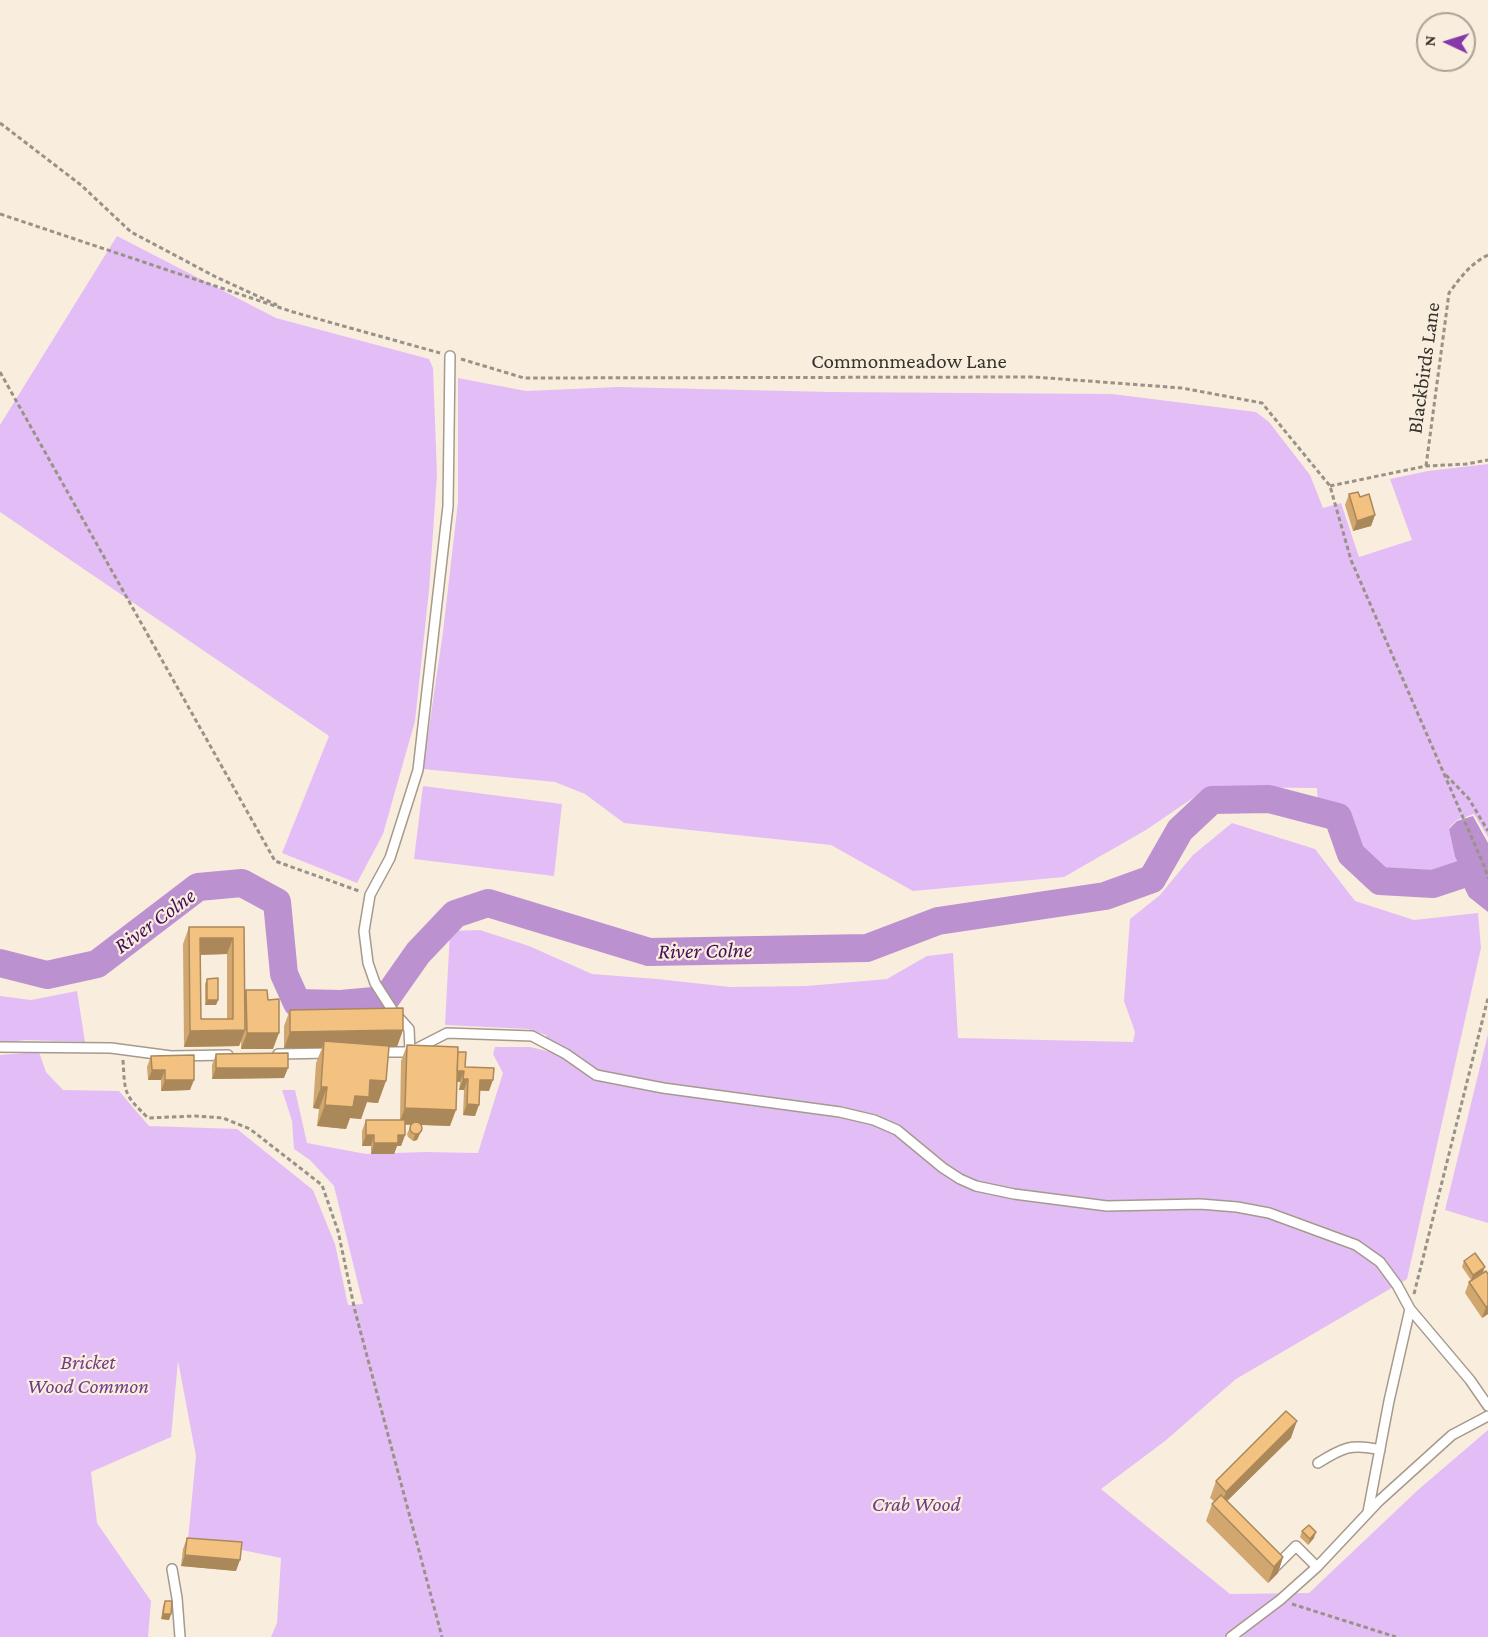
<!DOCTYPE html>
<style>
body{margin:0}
#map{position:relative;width:1488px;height:1637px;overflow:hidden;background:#f9edde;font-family:"Crimson Pro",serif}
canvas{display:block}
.north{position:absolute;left:1416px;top:12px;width:60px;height:60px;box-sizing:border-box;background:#f9edde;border:2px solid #aba297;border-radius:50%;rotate:274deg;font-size:16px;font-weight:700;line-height:24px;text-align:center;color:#36322c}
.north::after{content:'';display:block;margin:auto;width:21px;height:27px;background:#8738a9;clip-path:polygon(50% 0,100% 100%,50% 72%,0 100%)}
</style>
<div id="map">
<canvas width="1488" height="1637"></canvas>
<div class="north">N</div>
</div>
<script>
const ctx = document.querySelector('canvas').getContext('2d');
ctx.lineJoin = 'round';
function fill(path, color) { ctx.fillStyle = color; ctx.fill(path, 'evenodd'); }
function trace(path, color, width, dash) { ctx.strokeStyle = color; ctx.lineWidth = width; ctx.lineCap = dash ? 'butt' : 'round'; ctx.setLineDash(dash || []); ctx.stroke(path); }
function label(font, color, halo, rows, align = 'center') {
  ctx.font = font + ' "Crimson Pro",serif'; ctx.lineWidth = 4.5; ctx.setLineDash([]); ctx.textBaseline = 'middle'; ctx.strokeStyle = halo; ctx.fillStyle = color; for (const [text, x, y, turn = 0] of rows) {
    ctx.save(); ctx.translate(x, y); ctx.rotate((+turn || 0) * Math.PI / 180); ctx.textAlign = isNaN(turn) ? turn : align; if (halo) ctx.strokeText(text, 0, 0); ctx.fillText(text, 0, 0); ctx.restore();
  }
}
fill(new Path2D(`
 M117 236 276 318 429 359 433 368 437 475 429 590 415 721 383 834 357 883 282 853 329 736 0 512V425Z
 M458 378 526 391 618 387 830 392 1112 394 1256 412 1269 422 1310 475 1323 508 1341 503 1359 557 1412 540 1390 479 1428 471 1488 464V837L1474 814 1457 820 1449 828 1455 857 1461 868 1435 877 1381 876 1356 850 1344 816 1318 806 1317 788 1209 787 1146 830 1064 877 913 891 831 845 624 823 585 794 555 782 423 769 443 632 458 502Z
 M423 786 562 804 554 876 414 859Z
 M1232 823 1315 849 1355 901 1414 920 1478 913 1481 948 1407 1279 1236 1379 1165 1441 1101 1489 1230 1594 1309 1593 1419 1489 1488 1430V1637H271L277 1623 281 1558 188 1539 196 1456 178 1361 171 1437 91 1472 97 1523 151 1601 148 1637H0V1055L39 1052 46 1072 63 1090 119 1091 149 1126 237 1129 313 1190 335 1244 348 1305 363 1304 334 1186 310 1160 294 1149 292 1121 282 1090H295L307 1143 366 1154 425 1152 478 1153 503 1073 493 1054 495 1047H530L551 1052 546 1035 528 1029 445 1025 450 931 480 930 529 946 592 974 657 979 730 987 807 986 887 979 927 956 953 953 958 1038 1133 1042 1135 1032 1124 1001 1130 919 1160 895 1193 855Z
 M77 991 85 1042 26 1040 0 1043V996L31 1000Z
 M1488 1034V1223L1445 1210Z`), '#e3bef6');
fill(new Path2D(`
 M1473 816 1488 843V912L1469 897 1465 889 1461 868 1455 857 1449 829 1457 821Z`), '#bb91d0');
trace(new Path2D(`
 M0 963 47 975 97 964 198 887 242 883 277 902 284 974 297 1003 341 1004 385 1000 418 953 455 914 488 903 649 952 867 948 938 921 1105 896 1152 879 1180 830 1212 800 1269 799 1338 817 1351 854 1380 881 1433 884 1481 868H1488`), '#bb91d0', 28);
const lane = new Path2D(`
 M0 1047 111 1048 171 1056 228 1055
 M377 1052H410L447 1033 532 1036 566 1054 596 1075 663 1088 840 1112 874 1120 897 1130 943 1168 960 1179 976 1186 1014 1194 1107 1206 1200 1204 1237 1207 1269 1213 1356 1245 1380 1262 1397 1285 1410 1309 1470 1380 1488 1406
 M410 1052 409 1029 393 1011 375 983 368 963 364 931 370 895 390 858 418 770 448 506 450 356
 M278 1054 330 1053
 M1318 1463C1342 1448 1351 1443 1380 1450
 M1368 1512 1389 1401 1410 1309
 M1274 1565 1276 1566 1296 1546 1317 1567
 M172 1569 177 1598 180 1637
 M1231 1637 1280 1600 1317 1567 1379 1501 1452 1435 1488 1416`);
trace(lane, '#a59a8c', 12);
trace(new Path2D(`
 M0 123 81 185 131 232 216 277 277 305
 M0 214 293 312 440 353
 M461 359 524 378 1034 377 1182 388 1262 403 1330 486 1351 560 1485 868 1488 878
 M0 372 275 861 359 891
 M1426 466 1449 293C1460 278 1471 263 1488 255
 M1330 486 1426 466 1466 464 1488 460
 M1446 775 1469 799 1488 831
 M123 1060C125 1095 124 1094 148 1118L195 1116 223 1118 250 1129 322 1185 338 1231 355 1311 442 1637
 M1414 1294 1488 998
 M1292 1604 1396 1637`), '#9a9287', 3, [4.5, 3]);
trace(lane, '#fff', 9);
fill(new Path2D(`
 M1349 494 1360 497 1375 515 1371 526 1353 531 1345 505Z
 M189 927H244L245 994 246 990 268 1000 273 1049H241V1041L239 1046 184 1047 183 944ZM227 954V1019H201V955Z
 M207 979 218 1000 216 1005H205V984Z
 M290 1010 397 1047H389L378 1103 367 1102 361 1119 350 1118 346 1129 317 1126 319 1109 313 1108 316 1063 322 1048H284V1026Z
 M407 1045 458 1052 465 1067 489 1091H480L475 1116 463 1115 464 1090H459L460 1082H457L450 1126 422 1125V1128L420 1134 417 1140 413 1141 408 1137 407 1134 411 1125H405V1135L401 1146H397L394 1154H371V1146H362V1131L366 1120H400L401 1061Z
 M216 1054 284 1078 212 1079V1065Z
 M151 1056 190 1090 161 1091V1080H148L147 1067Z
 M1464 1261 1483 1272 1471 1280 1462 1267Z
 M1486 1271 1488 1314 1482 1318 1465 1293 1469 1282Z
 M1291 1438 1227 1501 1283 1557 1278 1573 1268 1583 1206 1521 1212 1504 1215 1502 1210 1498 1216 1481Z
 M1302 1531 1314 1538 1308 1545 1300 1537Z
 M187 1538 236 1571 181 1566 183 1549Z
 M165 1601 171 1614 169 1620 161 1619 163 1606Z`), '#d1a76f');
fill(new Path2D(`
 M1375 515 1371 526 1353 531 1357 521Z
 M200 938H233L227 954 194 955Z
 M207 1000H218L216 1005H205Z
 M245 1030 239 1046 184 1047 190 1031Z
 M403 1030 397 1047 324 1048V1041L322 1048H284L290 1032Z
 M247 1033H279L273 1049H241Z
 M216 1068H288L284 1078 212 1079Z
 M152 1070H165L161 1080H148Z
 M456 1071H464L460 1082 452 1081Z
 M463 1079H468L464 1090H459Z
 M165 1080H194L190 1090 161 1091Z
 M370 1080 386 1081 378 1103 367 1102 361 1119 350 1118 346 1129 317 1126 325 1105 355 1096Z
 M480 1080H493L489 1091 476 1090Z
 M321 1087H327L319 1109 313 1108Z
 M467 1104 479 1105 475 1116 463 1115Z
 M405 1108 456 1110 450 1126 399 1124Z
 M422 1128 417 1140 413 1141 415 1135Z
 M366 1135H374L371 1146H362Z
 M398 1135H405L401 1146H397L394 1154H371L374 1143Z
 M1485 1267 1483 1272 1471 1280 1473 1275Z
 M1488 1306V1314L1482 1318 1486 1307Z
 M1297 1421 1291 1438 1220 1508 1226 1492Z
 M1316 1532 1314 1538 1308 1545 1310 1539Z
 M185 1555 240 1560 236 1571 181 1566Z
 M1283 1557 1278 1573 1268 1583 1274 1567Z
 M163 1614H171L169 1620 161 1619Z`), '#aa885a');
const building = new Path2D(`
 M1358 492 1360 497 1369 494 1375 515 1357 521 1349 494Z
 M189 927H244L245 1030 190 1031ZM200 938H233V1019H201Z
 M218 978V1000H207V979Z
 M246 990H267L268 1000 279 999V1033H247Z
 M403 1008V1030L290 1032V1010Z
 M324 1041 389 1046 386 1081 370 1080 369 1097 355 1096 353 1107 325 1105 327 1087H321Z
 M407 1045 458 1047 456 1110 405 1108Z
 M458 1052H466L465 1067 494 1068 493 1080H480L479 1105 467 1104 468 1079H463L464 1071H457Z
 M288 1053V1068H216V1054Z
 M194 1055V1080H165V1070H152L151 1056Z
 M366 1120H405V1135H398V1143H374V1135H366Z
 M410 1128a6 6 0 1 1 12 0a6 6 0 1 1-12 0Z
 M1475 1253 1485 1267 1473 1275 1464 1261Z
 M1486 1271 1488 1274V1306L1486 1307 1469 1282Z
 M1286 1411 1297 1421 1226 1492 1216 1481Z
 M1221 1495 1283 1557 1274 1567 1212 1504Z
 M1309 1525 1316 1532 1310 1539 1302 1531Z
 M187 1538 242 1542 240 1560 185 1555Z
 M165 1601H172L171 1614H163Z`);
fill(building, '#f3c281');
trace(building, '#aa885a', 1.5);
label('21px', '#36322c', '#f9edde', [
 ["Commonmeadow Lane",909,362],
 ["Blackbirds Lane",1424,368,-82]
]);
label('italic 21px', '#703c88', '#f9edde', [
 ["Bricket",88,1363],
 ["Wood Common",88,1387],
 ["Crab Wood",916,1505]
]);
label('italic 22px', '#460f5b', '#f9edde', [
 ["River Colne",155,921,-36],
 ["River Colne",705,951,-1]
]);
</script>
